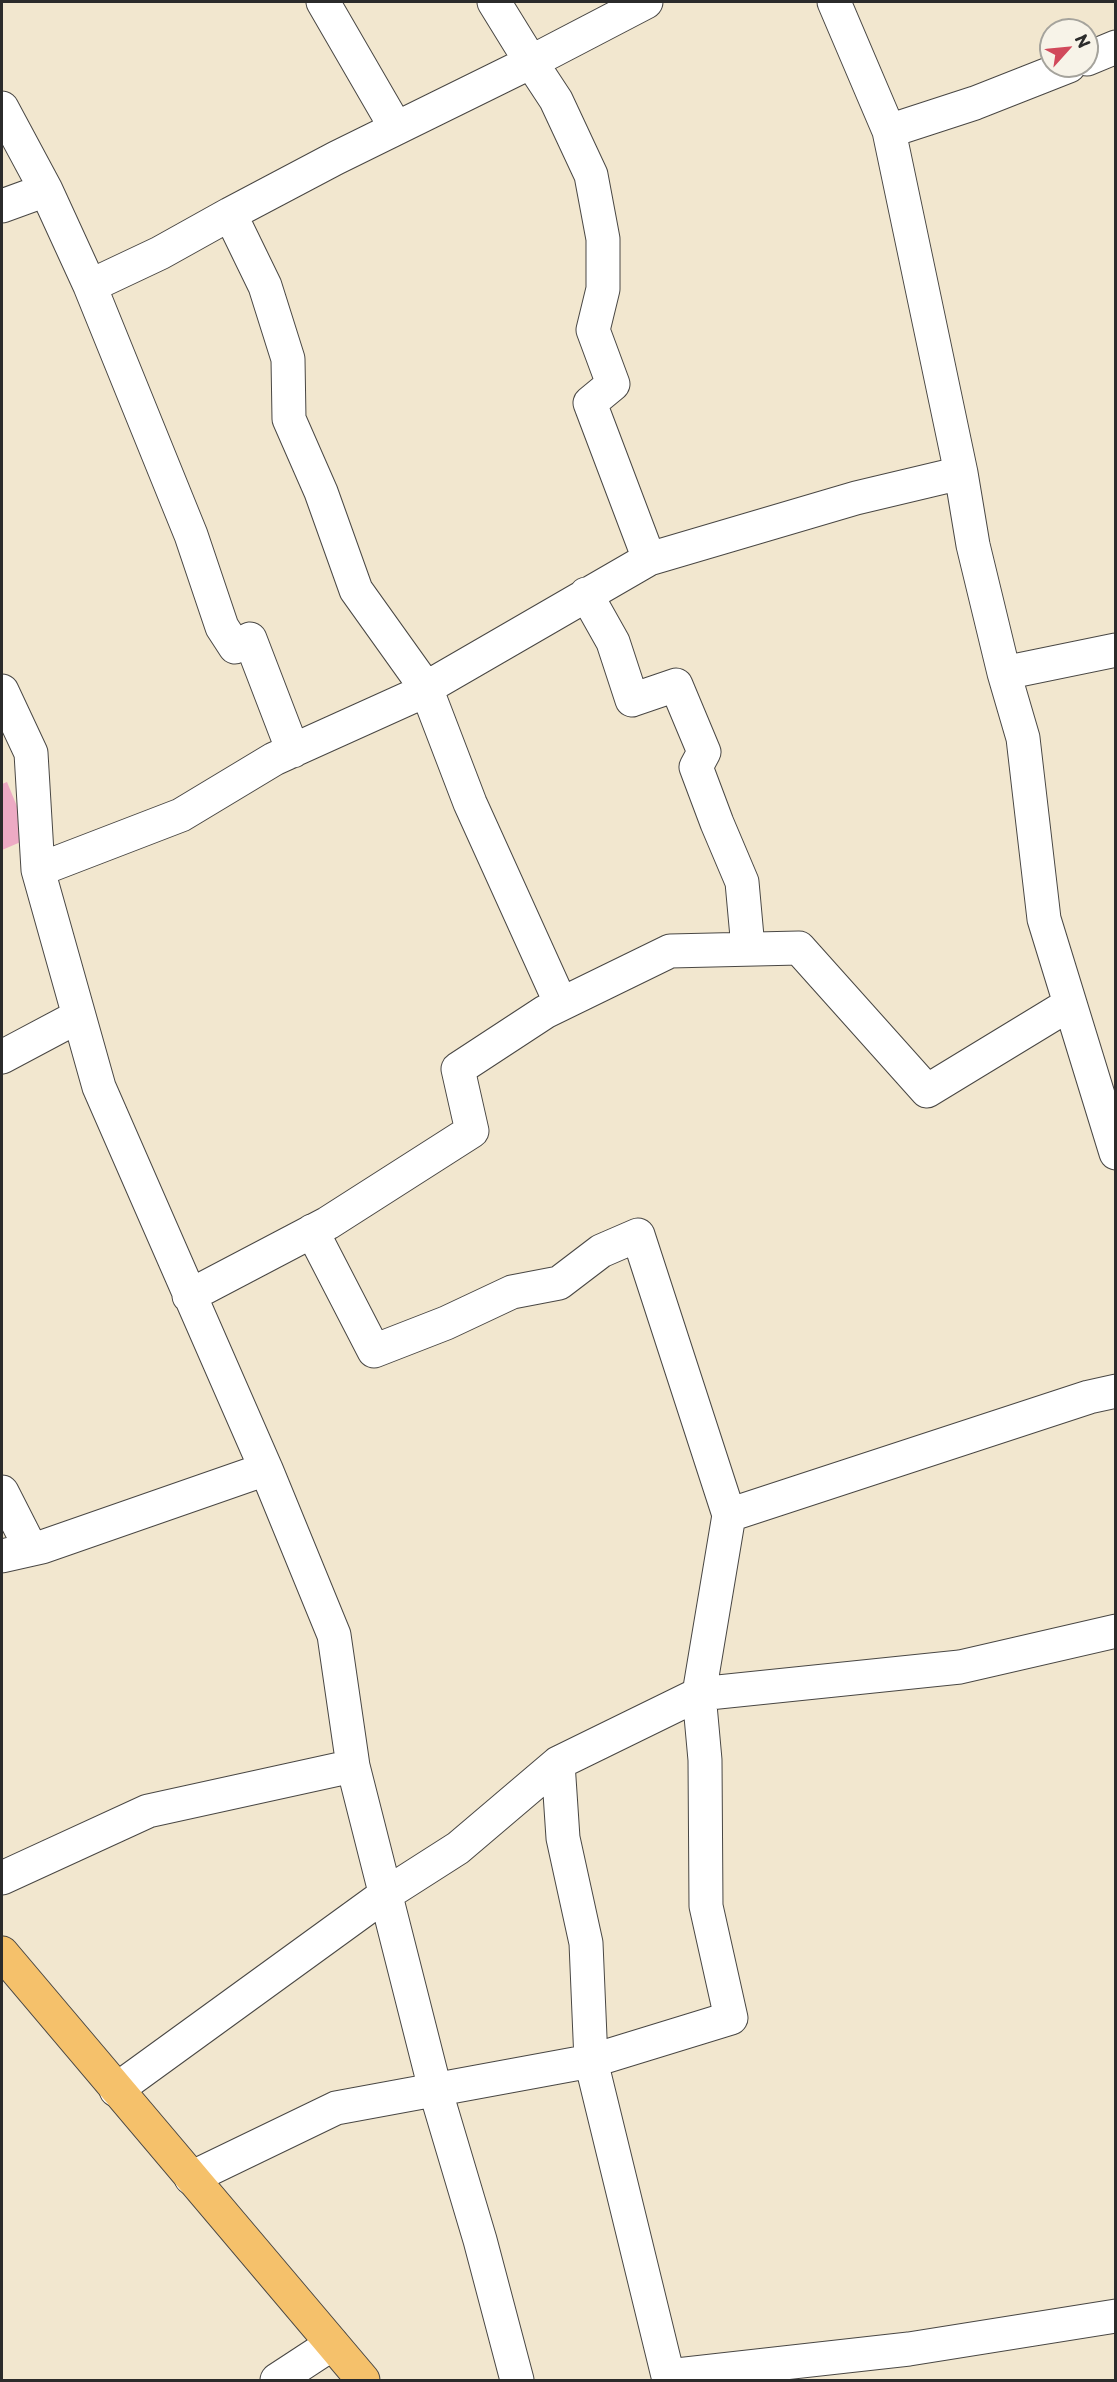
<!DOCTYPE html>
<style>
body{margin:0}
#map{position:relative;width:1117px;height:2382px;overflow:hidden;background:#f2e7cf;font-family:"Playpen Sans",sans-serif}
canvas{display:block}
.frame{position:absolute;inset:0;border:3px solid #2b2b2b;pointer-events:none}
.north{position:absolute;left:1039px;top:18px;width:60px;height:60px;box-sizing:border-box;background:#f7f3e8;border:2px solid #a5a39c;border-radius:50%;rotate:63deg;font-size:16px;font-weight:700;line-height:24px;text-align:center;color:#2b2b2b}
.north::after{content:'';display:block;margin:auto;width:21px;height:27px;background:#d1495b;clip-path:polygon(50% 0,100% 100%,50% 72%,0 100%)}
</style>
<div id="map">
<canvas width="1117" height="2382"></canvas>
<div class="frame"></div>
<div class="north">N</div>
</div>
<script>
const ctx = document.querySelector('canvas').getContext('2d');
ctx.lineJoin = 'round';
function fill(path, color) { ctx.fillStyle = color; ctx.fill(path, 'evenodd'); }
function trace(path, color, width, dash) { ctx.strokeStyle = color; ctx.lineWidth = width; ctx.lineCap = dash ? 'butt' : 'round'; ctx.setLineDash(dash || []); ctx.stroke(path); }
fill(new Path2D(`
 M7 782 30 838 2 850V784Z`), '#edaac4');
const minor = new Path2D(`
 M323 2 396 128
 M494 2 531 62 646 2
 M834 2 889 131 961 473
 M1087 59 1116 47
 M2 108 46 190
 M889 131 975 103 1069 66
 M2 206 46 190 90 286 160 253 230 214 336 158 531 62 556 100 591 175 603 239V289L593 330 613 384 590 403 649 559
 M230 214 265 286 288 359 289 419 321 492 356 590 426 688 649 559 856 498 961 473 973 545 1004 673
 M90 286 191 535 222 627 235 647 250 639 293 751
 M586 594 613 642 632 700 676 685 704 752 696 767 717 823 742 882 748 948
 M1116 650 1004 673 1023 738 1044 919 1116 1153
 M2 691 31 753 38 870 99 1087 266 1469 334 1635 353 1766 435 2089 480 2240 517 2380
 M38 870 181 815 274 759 418 694 426 688 470 803 561 1004
 M2 1057 79 1016
 M312 1231 374 1351 446 1323 512 1292 559 1283 601 1251 638 1235 729 1515
 M189 1296 328 1223 472 1131 458 1069 545 1012 670 951 799 948 927 1091 1070 1004
 M2 1492 31 1549
 M2 1556 42 1547 266 1469
 M558 1763 563 1838 586 1943 591 2061 731 2018 706 1906 705 1760 699 1694 729 1515 1089 1397 1116 1391
 M2 1878 148 1811 353 1766
 M116 2090 386 1894 458 1848 558 1763 699 1694 960 1667 1116 1631
 M191 2178 336 2108 591 2061 668 2376
 M277 2380 332 2344
 M669 2380 668 2376 909 2349 1116 2316`);
const major = new Path2D(`
 M2 1953 363 2380`);
trace(minor, '#494744', 35);
trace(major, '#494744', 35);
trace(minor, '#fff', 33);
trace(major, '#f5c16b', 33);
</script>
